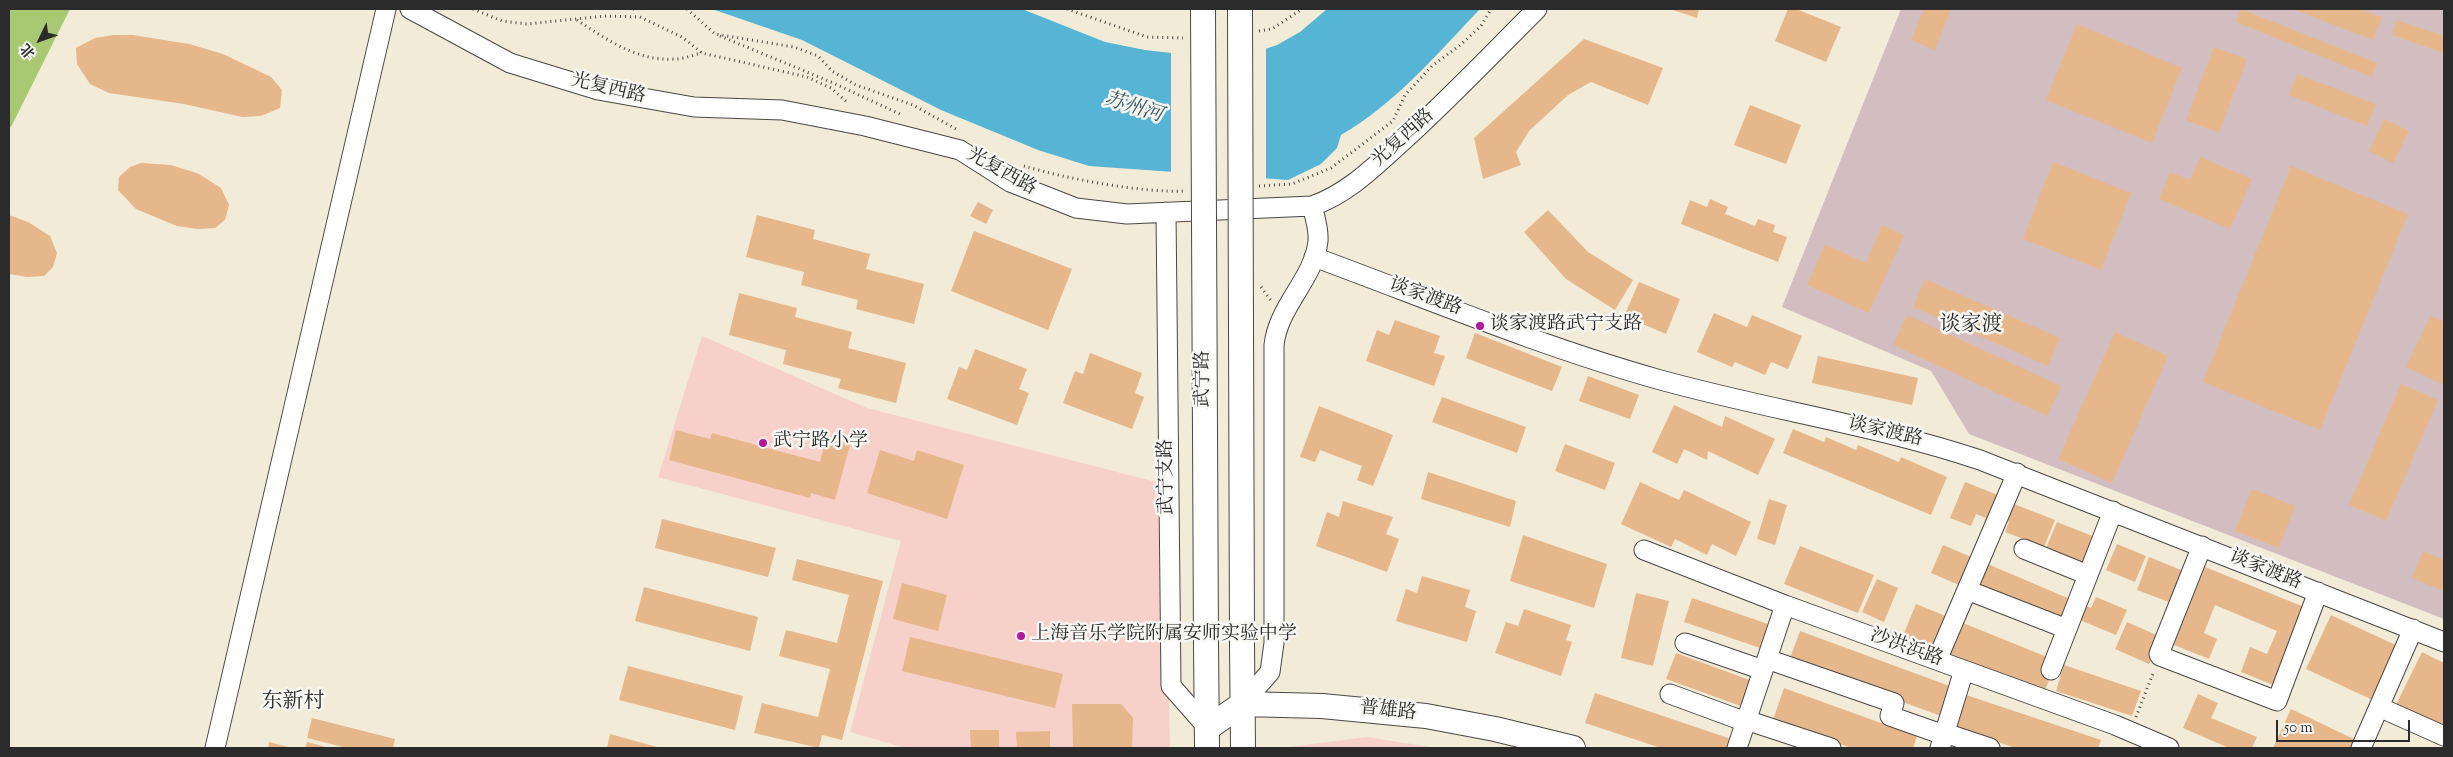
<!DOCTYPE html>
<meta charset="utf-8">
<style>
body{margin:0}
#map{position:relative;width:2453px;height:757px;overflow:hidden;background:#f1ebd8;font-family:"Sorts Mill Goudy","Noto Serif SC",serif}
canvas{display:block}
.frame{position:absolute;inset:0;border:10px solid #2b2b2b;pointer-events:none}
.north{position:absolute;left:15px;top:15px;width:50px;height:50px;-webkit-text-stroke:4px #f6f6f2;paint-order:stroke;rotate:228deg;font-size:14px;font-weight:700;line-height:20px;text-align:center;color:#2b2b2b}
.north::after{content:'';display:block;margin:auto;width:18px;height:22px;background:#2b2b2b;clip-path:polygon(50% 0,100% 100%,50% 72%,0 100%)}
.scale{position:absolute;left:2276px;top:720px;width:134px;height:22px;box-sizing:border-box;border:2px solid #2b2b2b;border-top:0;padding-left:6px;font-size:15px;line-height:18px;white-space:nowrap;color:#2b2b2b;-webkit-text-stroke:4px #f6f6f2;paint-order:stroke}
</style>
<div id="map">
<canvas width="2453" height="757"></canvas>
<div class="frame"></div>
<div class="north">北</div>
<div class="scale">50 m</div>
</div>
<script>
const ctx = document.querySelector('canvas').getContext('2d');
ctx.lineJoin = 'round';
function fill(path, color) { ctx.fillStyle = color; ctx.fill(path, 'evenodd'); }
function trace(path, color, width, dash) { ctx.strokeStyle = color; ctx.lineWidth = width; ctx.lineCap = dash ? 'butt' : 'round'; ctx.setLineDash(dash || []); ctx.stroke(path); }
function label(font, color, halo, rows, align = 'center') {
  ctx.font = font + ' "Sorts Mill Goudy","Noto Serif SC",serif'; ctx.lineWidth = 5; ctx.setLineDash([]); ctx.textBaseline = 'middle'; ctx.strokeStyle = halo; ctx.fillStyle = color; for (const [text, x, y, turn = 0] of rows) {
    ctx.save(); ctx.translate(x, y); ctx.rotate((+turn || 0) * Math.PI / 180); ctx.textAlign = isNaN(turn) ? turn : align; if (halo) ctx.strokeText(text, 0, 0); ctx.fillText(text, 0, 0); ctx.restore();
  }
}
fill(new Path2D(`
 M702 336 867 408 1164 484 1170 748H905L850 732 901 541 658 477Z
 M1367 737 1437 748H1289V747Z`), '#f7d0c9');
fill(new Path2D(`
 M1901 9H2444V619L1969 434 1931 371 1782 307Z`), '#d2bec1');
fill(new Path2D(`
 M9 9H70L11 127 9 126Z`), '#a8c971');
fill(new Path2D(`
 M712 9H1022L1105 42 1145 50 1207 57 1256 52 1277 45 1300 32 1327 9H1480C1437 54 1395 104 1341 135L1337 148 1321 164 1288 180 1089 166 1038 150 941 110 802 40Z`), '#56b5d4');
fill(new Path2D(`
 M1266 46V181L1171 176V51L1207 54 1235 53Z`), '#f1ebd8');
fill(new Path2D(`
 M1670 9H1699L1697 18Z
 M1788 9H1796L1841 27 1826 62 1775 41Z
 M1924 9H1951L1935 50 1911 40Z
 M2241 9 2377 63 2372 77 2236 22Z
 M2293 9H2360L2382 17 2373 40Z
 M2397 20 2444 36V53L2392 35Z
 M2077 24 2182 68 2152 143 2046 100Z
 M114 35H133L189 44 223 54 271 77 282 90 280 108 261 116 242 117 184 104 109 93 90 84 77 64 76 48 95 38Z
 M1584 39 1663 68 1648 105 1591 82 1568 95 1529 131 1516 152 1521 165 1483 179 1474 138Z
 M2214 47 2247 59 2219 133 2186 120Z
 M2297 74 2376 104 2367 126 2289 95Z
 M1750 105 1801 125 1786 164 1734 145Z
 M2384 119 2409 131 2393 163 2369 151Z
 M2200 157 2252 179 2230 229 2159 199 2170 172 2190 180Z
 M2053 162 2131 193 2101 270 2023 239Z
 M141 163 171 165 187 170 199 174 221 188 229 205 225 220 215 228 198 229 177 226 136 209 118 190 119 177 130 167Z
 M2291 166 2408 214 2320 430 2203 382Z
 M1710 199 1728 207 1725 214 1755 226 1758 219 1775 225 1773 232 1787 237 1778 262 1681 224 1690 200 1707 207Z
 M978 202 993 210 986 224 970 216Z
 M1548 210 1588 252 1633 280 1615 310 1566 279 1524 232Z
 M9 215 28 222 50 236 57 253 53 267 44 276 27 277 9 274Z
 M757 215 815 230 813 239 870 254 866 269 924 284 914 324 856 309 858 300 801 285 804 272 746 257Z
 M1882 225 1904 235 1869 313 1807 285 1825 244 1866 263Z
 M974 231 1072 269 1048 330 951 291Z
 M1925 279 2060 338 2048 366 1913 307Z
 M1639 282 1680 299 1666 334 1624 316Z
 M739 293 797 308 795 317 852 332 848 348 906 363 896 403 838 388 841 379 783 364 786 350 729 335Z
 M1714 313 1747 327 1752 315 1802 336 1788 369 1771 362 1765 375 1735 362 1732 367 1697 352Z
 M1907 315 2061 386 2047 416 1893 345Z
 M2431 315 2444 322V385L2406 367Z
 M1395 320 1440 336 1434 353 1445 356 1434 386 1366 361 1377 330 1389 335Z
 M2115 332 2168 356 2112 483 2058 459Z
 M1475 333 1562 367 1552 391 1466 358Z
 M975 349 1027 369 1019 389 1029 393 1017 425 947 399 959 367 967 370Z
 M1090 353 1142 373 1135 393 1144 397 1132 429 1063 403 1075 371 1083 374Z
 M1818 356 1918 378 1912 405 1812 383Z
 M1588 376 1639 395 1630 419 1579 401Z
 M2401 384 2438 400 2386 521 2349 505Z
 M1442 397 1526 427 1517 453 1432 422Z
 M1674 405 1722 427 1725 416 1775 439 1758 475 1708 451 1707 460 1684 449 1677 464 1652 452Z
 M1319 406 1393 435 1373 486 1357 480 1362 466 1320 450 1315 462 1300 457Z
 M1793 429 1824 442 1826 437 1856 450 1858 445 1899 462 1901 457 1947 477 1931 515 1783 453Z
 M676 430 710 439 712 433 820 462 826 438 850 445 835 500 811 493 810 498 669 460Z
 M1565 444 1615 463 1605 490 1555 471Z
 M880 450 914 461 917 450 964 465 947 519 867 493Z
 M1428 472 1516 501 1510 527 1421 499Z
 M1640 482 1679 500 1684 490 1751 522 1736 556 1712 544 1707 555 1675 539 1671 547 1621 524Z
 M1965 482 2008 499 2006 507 2012 509 2014 504 2055 520 2044 547 2005 532 2009 522 2001 519 1997 530 1984 524 1986 518 1976 514 1971 526 1950 518Z
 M2252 489 2295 506 2279 548 2235 531Z
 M1769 499 1787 505 1775 545 1757 539Z
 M1343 501 1393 517 1386 534 1399 539 1387 572 1316 546 1327 512 1339 517Z
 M662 519 776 548 768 577 655 548Z
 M2057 522 2105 541 2095 568 2046 548Z
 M1523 535 1607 564 1594 608 1510 581Z
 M2117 544 2146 556 2135 582 2106 570Z
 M1943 545 2091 608 2096 597 2127 610 2116 635 2075 618 2069 632 1931 573Z
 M1800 546 1874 575 1858 613 1784 584Z
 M2423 551 2444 560V591L2412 578Z
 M2149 557 2186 572 2174 604 2137 590Z
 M797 559 883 581 842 740 822 735 819 748 754 733 762 703 818 717 830 669 779 656 786 630 837 643 849 595 792 580Z
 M2205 567 2309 609 2278 687 2241 672 2250 647 2267 654 2277 631 2215 605 2204 633 2217 639 2209 659 2174 645Z
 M1422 576 1470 590 1465 607 1476 611 1467 642 1396 621 1406 589 1417 593Z
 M1877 579 1898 588 1884 622 1862 612Z
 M902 583 947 595 938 631 893 619Z
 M644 587 758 617 750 651 635 621Z
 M1636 593 1669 601 1653 666 1621 658Z
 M1692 598 1774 626 1766 650 1684 622Z
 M1916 604 2057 661 2043 695 1902 638Z
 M1524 609 1571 625 1566 640 1572 642 1561 676 1495 653 1506 622 1518 626Z
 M2331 615 2402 648 2377 702 2306 669Z
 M2127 622 2161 637 2149 664 2115 649Z
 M1800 631 1955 688 1944 717 1789 661Z
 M910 637 1063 674 1055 708 902 671Z
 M2422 652 2444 663V732L2395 707Z
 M1676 653 1755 682 1746 708 1666 679Z
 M2064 665 2141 691 2132 716 2056 691Z
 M628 666 743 696 735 730 619 700Z
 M1784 688 1917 736 1913 748H1851L1773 720Z
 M1595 693 1731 739 1728 748H1661L1585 723Z
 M2198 694 2218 703 2211 718 2257 737 2252 748H2229L2183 728Z
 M1966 695 2101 740 2098 748H2016L1955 728Z
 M1072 704H1121L1133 718 1132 748H1073Z
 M2291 709 2358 741 2355 748H2273Z
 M312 718 395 739 393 748H347L307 738Z
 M970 730H999V748H971Z
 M1050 731V748H1017L1016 732Z
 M610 734 661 748H607Z
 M269 742 292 748H268Z
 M307 742 330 748H305Z`), '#e6b78b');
const minor = new Path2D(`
 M410 9 510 63 598 90 694 107 782 110 865 126 960 150 1010 182 1076 208 1127 214 1312 206C1348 194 1376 165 1404 140 1450 98 1493 53 1537 9
 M1166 212 1171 686 1208 728
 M1314 257C1428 299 1540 346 1657 379 1764 409 1875 425 1980 460L2444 642
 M2202 546 2159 654 2160 656 2277 701 2318 592
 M2024 549 2088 575
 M1644 550 1785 605 2115 725 2169 748
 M1967 590 2067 629
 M1685 643 1763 670
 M1767 659 1894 703 1890 716 1944 735
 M1937 660 2017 473
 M2051 670 2113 511
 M1670 694 1746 722
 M1242 704 1270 672 1274 643V345C1278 306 1314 279 1318 241 1319 229 1315 217 1312 206
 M2379 707 2444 736
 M1746 720 1831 748
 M1945 733 1990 748
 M215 748 386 9
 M1737 748 1785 605
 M1940 748 1964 670
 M2361 748 2413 629`);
const major = new Path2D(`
 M1206 645 1207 748
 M1242 645 1243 748
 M1208 728 1242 704 1322 706 1426 716 1495 729 1573 748`);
trace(minor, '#494845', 21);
trace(major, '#494845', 26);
trace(new Path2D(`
 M473 9 502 21 527 24 605 16 640 17 682 37 702 53 807 77 831 88 848 103
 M633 9 638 10
 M687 9 715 34 794 47 818 56 832 71 856 85 913 105 956 129
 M1067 9 1147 37 1183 38
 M577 20C606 39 638 62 675 59 684 59 693 55 702 53
 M1259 31 1272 29 1302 9
 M720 36 831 82 902 115
 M1024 166C1067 179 1142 193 1186 191
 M1259 186 1292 184 1331 168 1393 121 1405 95 1432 66 1459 46 1481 26 1491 9
 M1261 287 1272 302
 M2136 717 2154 671`), '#494845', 3, [1, 4]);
trace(minor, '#fff', 19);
trace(major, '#fff', 24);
const majorBridge = new Path2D(`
 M1203 9 1206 645
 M1240 9 1242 645`);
trace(majorBridge, '#494845', 26, []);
trace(majorBridge, '#fff', 24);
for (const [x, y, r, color] of [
 [1480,326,5,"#b5179e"],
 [763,443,5,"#b5179e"],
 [1021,636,5,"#b5179e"]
]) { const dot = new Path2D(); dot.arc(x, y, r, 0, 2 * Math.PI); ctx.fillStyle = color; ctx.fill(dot); trace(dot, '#f6f6f2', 2); }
label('19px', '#2b2b2b', '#f6f6f2', [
 ["光复西路",608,90,13],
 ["光复西路",1404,139,-42],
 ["光复西路",1001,173,29],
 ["谈家渡路",1425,298,20],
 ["武宁路",1205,379,-90],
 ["谈家渡路",1885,433,13],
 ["武宁支路",1168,477,-91],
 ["谈家渡路",2265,571,22],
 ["沙洪浜路",1906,649,20],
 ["普雄路",1388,712,6]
]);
label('19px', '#2b2b2b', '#f6f6f2', [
 ["谈家渡路武宁支路",1490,326],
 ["武宁路小学",773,443],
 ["上海音乐学院附属安师实验中学",1031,636]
], 'left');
label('italic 20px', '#3a5b66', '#f6f6f2', [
 ["苏州河",1133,109,17]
]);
label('21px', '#2b2b2b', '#f6f6f2', [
 ["谈家渡",1971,326],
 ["东新村",293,703]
]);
</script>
